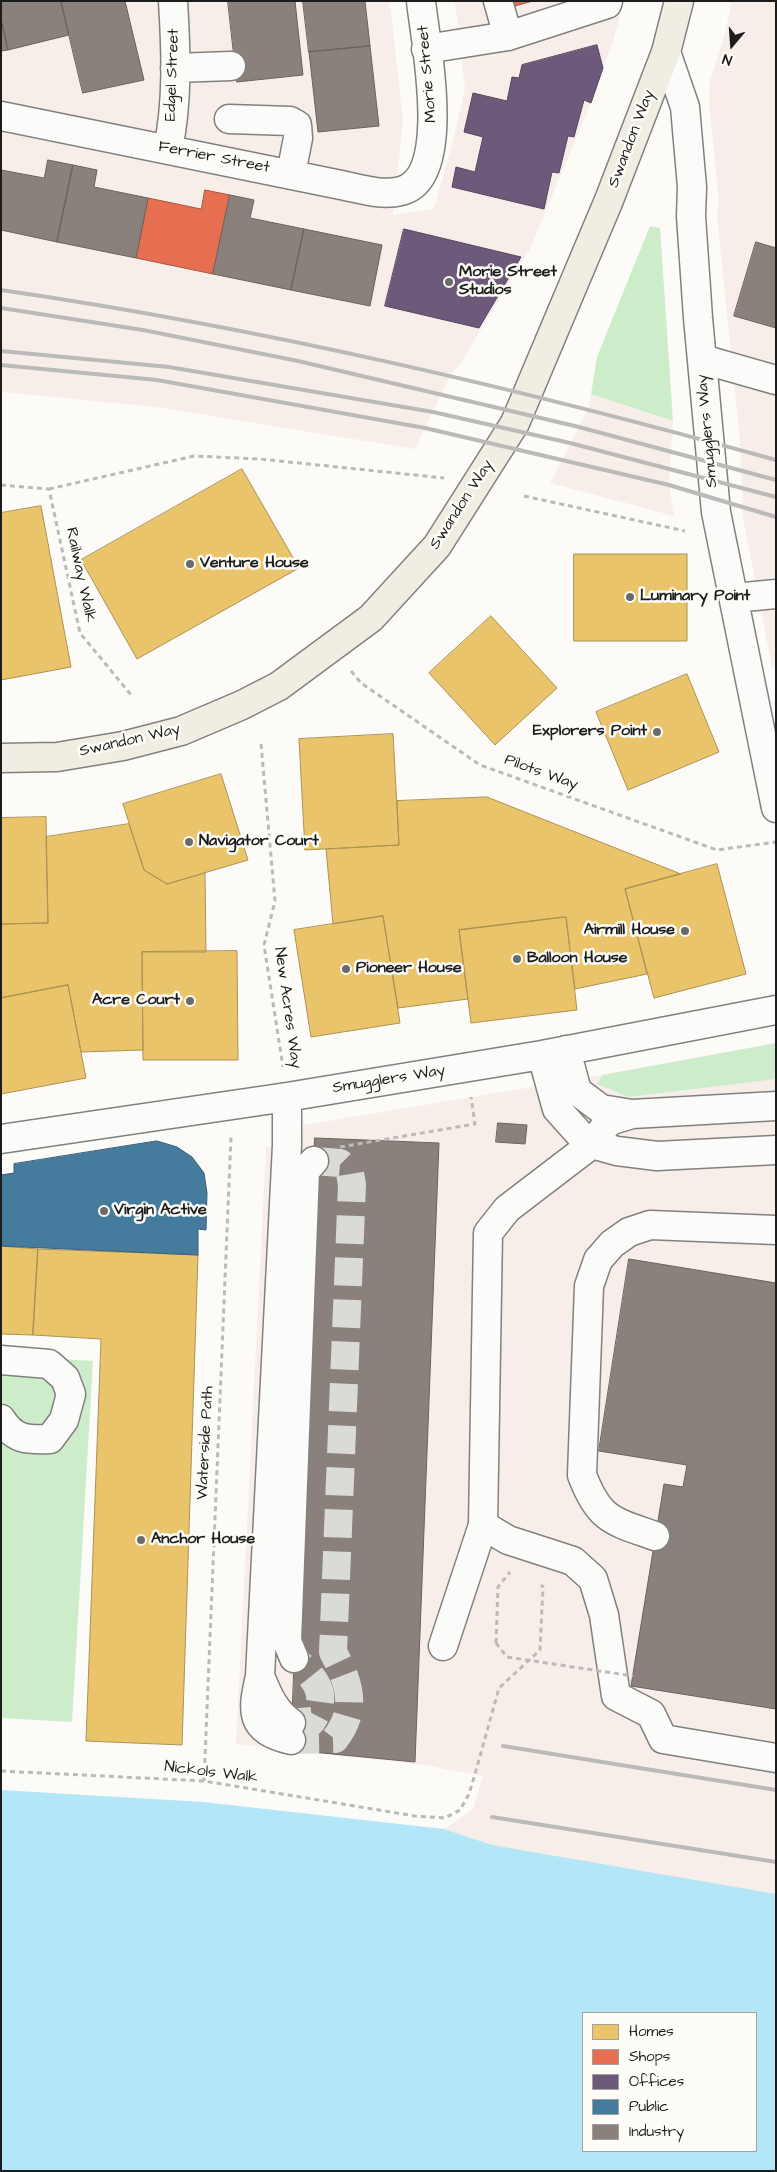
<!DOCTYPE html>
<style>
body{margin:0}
#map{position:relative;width:777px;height:2172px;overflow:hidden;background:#fcfbf8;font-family:"Architects Daughter",sans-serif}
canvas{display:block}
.frame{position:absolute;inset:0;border:2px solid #1c1c1c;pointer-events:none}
.legend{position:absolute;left:582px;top:2012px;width:175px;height:140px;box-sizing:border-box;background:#fdfcf7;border:1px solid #a3a29f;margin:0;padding:6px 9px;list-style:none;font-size:15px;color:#1c1c1c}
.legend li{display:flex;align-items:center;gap:10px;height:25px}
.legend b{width:25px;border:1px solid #a3a29f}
.north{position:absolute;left:707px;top:20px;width:50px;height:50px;-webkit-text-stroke:4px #fdfcf7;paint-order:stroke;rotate:198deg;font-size:14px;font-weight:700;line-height:20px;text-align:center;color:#1c1c1c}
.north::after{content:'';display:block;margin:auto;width:18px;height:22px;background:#1c1c1c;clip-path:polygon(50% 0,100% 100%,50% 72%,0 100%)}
</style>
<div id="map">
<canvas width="777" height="2172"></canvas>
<div class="frame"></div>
<ul class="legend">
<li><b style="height:14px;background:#e9c46a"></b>Homes</li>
<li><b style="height:14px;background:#e76f51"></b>Shops</li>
<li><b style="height:14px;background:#6d597a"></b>Offices</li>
<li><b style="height:14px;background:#457b9d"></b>Public</li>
<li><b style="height:14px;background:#8a817c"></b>Industry</li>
</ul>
<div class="north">N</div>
</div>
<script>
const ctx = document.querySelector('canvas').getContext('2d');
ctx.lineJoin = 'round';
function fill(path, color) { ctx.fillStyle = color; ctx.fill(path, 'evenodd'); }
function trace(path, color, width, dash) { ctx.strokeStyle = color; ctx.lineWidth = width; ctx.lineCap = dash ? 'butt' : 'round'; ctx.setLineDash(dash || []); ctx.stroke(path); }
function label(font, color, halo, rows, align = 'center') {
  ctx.font = font + ' "Architects Daughter",sans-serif'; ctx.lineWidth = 5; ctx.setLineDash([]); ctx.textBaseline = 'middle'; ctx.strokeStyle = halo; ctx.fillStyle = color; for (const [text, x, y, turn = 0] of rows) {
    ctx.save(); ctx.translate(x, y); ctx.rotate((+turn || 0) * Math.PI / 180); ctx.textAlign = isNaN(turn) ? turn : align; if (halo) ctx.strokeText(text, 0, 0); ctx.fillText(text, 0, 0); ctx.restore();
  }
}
fill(new Path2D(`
 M1 1H390L403 122 393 215 434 209 454 137 465 88 455 1H624L613 41 591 103 530 249 460 364 450 376 415 449 156 407 1 392Z
 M732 1H776V666L772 667 743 518 740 440 717 217 719 202 709 103 710 81 724 37Z
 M591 394 673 421 669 485 674 516 550 483 588 410Z
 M776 1043V1966L491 1845 444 1829 473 1809 483 1776 424 1765 236 1744 266 1147 297 1145 304 1125 550 1084Z`), '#f8eee9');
fill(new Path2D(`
 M650 226 660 228 673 421 591 394 597 357Z
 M776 1043V1079L629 1097 597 1084 603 1075Z
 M1 1355 93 1361 72 1722 1 1718Z`), '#cdecca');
fill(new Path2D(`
 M1 1790 203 1802 444 1829 492 1845 776 1894V2171H1ZM583 2013H756V2151H583Z`), '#b3e6f6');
const homes = new Path2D(`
 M242 469 299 568 137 659 81 560Z
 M41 506 71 667 1 680V513Z
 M574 554H687V641H574Z
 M491 616 557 688 495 745 429 673Z
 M687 674 719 752 628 790 596 712Z
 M393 734 399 845 305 850 299 739Z
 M221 774 248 860 167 884 144 870 123 804Z
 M487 797 681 874 625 889 647 974 575 989 566 917 459 930 468 999 398 1008 383 916 333 924 326 849 399 845 397 801Z
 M46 817 48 923 1 924V818Z
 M129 824 144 870 167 884 205 873 206 952H142L143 1050 81 1052 68 985 1 998V924L48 923 46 837Z
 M717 864 746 974 654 998 625 889Z
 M383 916 400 1023 311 1037 294 930Z
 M566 917 577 1010 471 1023 459 930Z
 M237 951 238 1060H143L142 952Z
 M68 985 86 1078 1 1094V998Z
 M1 1246 38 1249 33 1335 1 1334Z
 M38 1249 198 1255 182 1745 86 1741 101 1339 33 1335Z`);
fill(homes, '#e9c46a');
trace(homes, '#ac9253', 1);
const shops = new Path2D(`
 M514 1H533L515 6Z
 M205 190 230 195 213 274 136 258 148 198 201 209Z`);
fill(shops, '#e76f51');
trace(shops, '#aa5641', 1);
const offices = new Path2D(`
 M597 45 603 68 591 103 584 100 574 137 568 136 559 173 552 172 544 209 452 187 456 167 475 172 483 137 464 132 473 93 507 101 512 77 519 78 522 65Z
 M404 229 521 257 479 328 385 306Z`);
fill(offices, '#6d597a');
trace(offices, '#55475e', 1);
const public = new Path2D(`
 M157 1141 177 1147 192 1157 204 1173 207 1193 206 1230 198 1229V1255L1 1246V1175L14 1173V1164Z`);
fill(public, '#457b9d');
trace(public, '#395e76', 1);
const industry = new Path2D(`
 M1 1H61L69 35 8 50 1 19Z
 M61 1H125L144 80 83 93Z
 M228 1H295L303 75 237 82Z
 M303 1H365L370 46 309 52Z
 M1 19 8 50 1 51Z
 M370 46 379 126 318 132 309 52Z
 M48 160 73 165 57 242 1 230V170L44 178Z
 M73 165 97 170 94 187 148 198 136 258 57 242Z
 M230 195 254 200 250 218 304 229 291 290 213 274Z
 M304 229 382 245 370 306 291 290Z
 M756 242 776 248V328L734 316Z
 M498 1123 527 1125 525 1144 496 1142Z
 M315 1138 439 1143 415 1762 291 1750Z
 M629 1259 776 1283V1709L631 1686 664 1484 683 1487 687 1465 599 1451Z`);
fill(industry, '#8a817c');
trace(industry, '#69635f', 1);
trace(new Path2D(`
 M291 1723 312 1721C331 1692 314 1679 294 1658
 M291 1740 335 1739C358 1709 350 1684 333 1652L352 1185 350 1173 340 1163 314 1161`), '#dadad7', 28, [28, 14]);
const minor = new Path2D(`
 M498 1 508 36
 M426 49 508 36 607 4 608 1
 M666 52 685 107 692 187 691 216 698 318 716 512 776 808
 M175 68 231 66
 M1 116 341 185C360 189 382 196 401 191 454 178 425 41 421 1
 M229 119 290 121 297 125 298 138 291 174
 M168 149C178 101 176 50 173 1
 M702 359 776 380
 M734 598 776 594
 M566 1050 577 1091 601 1109 632 1114 776 1106
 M542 1055 557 1109 583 1138 592 1144 617 1151 657 1156 776 1150
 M632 1114 609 1121 592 1144 507 1209 488 1233 483 1525 508 1540 573 1561 593 1579 604 1615 616 1696 651 1714 663 1739 776 1758
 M1 1139 287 1097 542 1055 776 1010
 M1 1360 49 1364 65 1378 71 1394 64 1420 50 1439C27 1440 14 1440 1 1419
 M655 1536C612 1521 599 1520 582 1475L589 1286 598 1260 612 1244 629 1232 650 1225 776 1230
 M443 1646 483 1525
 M294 1658 287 1641 305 1171 314 1161
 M260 1676 287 1145V1097
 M291 1740C249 1730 252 1712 260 1676 268 1695 274 1711 291 1723`);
const highway = new Path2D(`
 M1 758 57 757 123 746 181 731 242 705 279 686 371 618 437 546 515 423 609 200 666 52 679 1`);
trace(minor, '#81807f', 31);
trace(highway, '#81807f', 31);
trace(new Path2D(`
 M1 485 49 489 80 633 132 696
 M49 489 194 456 260 459 444 478
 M524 496 685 531
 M351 671 361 683 480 765 717 850 776 842
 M261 744 275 901 264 945 283 1067
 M340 1147 475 1124 471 1097
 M496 1643 498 1587 510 1572
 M1 1771 204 1781 415 1816 445 1818 460 1810 469 1794 475 1774 499 1688 540 1650 543 1587 541 1585
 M204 1781 231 1136`), '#bbbab8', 3, [5, 4]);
trace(minor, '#fbfbf9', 28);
trace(highway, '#f0ede3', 28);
trace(new Path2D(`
 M1 290C263 328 521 389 776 460
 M1 308 143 330 298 361 579 427 776 480
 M1 351 169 367 433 412 570 443 776 497
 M1 365 157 380 425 428 669 485 776 517
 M503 1746 776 1790
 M492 1817 776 1862`), '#bbbab8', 4);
trace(new Path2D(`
 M496 1643 507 1657 633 1676`), '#bbbab8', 3, [5, 4]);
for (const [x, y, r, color] of [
 [449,282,5,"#6a6a69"],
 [190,564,5,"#6a6a69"],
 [630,597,5,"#6a6a69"],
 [657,732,5,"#6a6a69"],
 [189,842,5,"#6a6a69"],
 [685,931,5,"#6a6a69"],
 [517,959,5,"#6a6a69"],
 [346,969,5,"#6a6a69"],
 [190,1001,5,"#6a6a69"],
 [104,1211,5,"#6a6a69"],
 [141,1540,5,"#6a6a69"]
]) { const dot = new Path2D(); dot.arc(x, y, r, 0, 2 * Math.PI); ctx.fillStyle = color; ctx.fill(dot); trace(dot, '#fdfcf7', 2); }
label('16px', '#1c1c1c', '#fdfcf7', [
 ["Morie Street",428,74,-95],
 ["Edgel Street",173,75,-88],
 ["Swandon Way",632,139,-69],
 ["Ferrier Street",214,158,11],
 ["Smugglers Way",708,431,-95],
 ["Swandon Way",462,505,-57],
 ["Railway Walk",80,575,78],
 ["Swandon Way",130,741,-13],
 ["Pilots Way",541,773,20],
 ["New Acres Way",287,1008,82],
 ["Smugglers Way",389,1080,-9],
 ["Waterside Path",206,1443,-87],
 ["Nickols Walk",211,1773,7]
]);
label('bold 16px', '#1c1c1c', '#fdfcf7', [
 ["Morie Street",459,273],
 ["Studios",459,291],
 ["Venture House",200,564],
 ["Luminary Point",640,597],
 ["Explorers Point",647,732,"right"],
 ["Navigator Court",199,842],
 ["Airmill House",675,931,"right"],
 ["Balloon House",527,959],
 ["Pioneer House",356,969],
 ["Acre Court",180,1001,"right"],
 ["Virgin Active",114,1211],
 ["Anchor House",151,1540]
], 'left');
</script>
